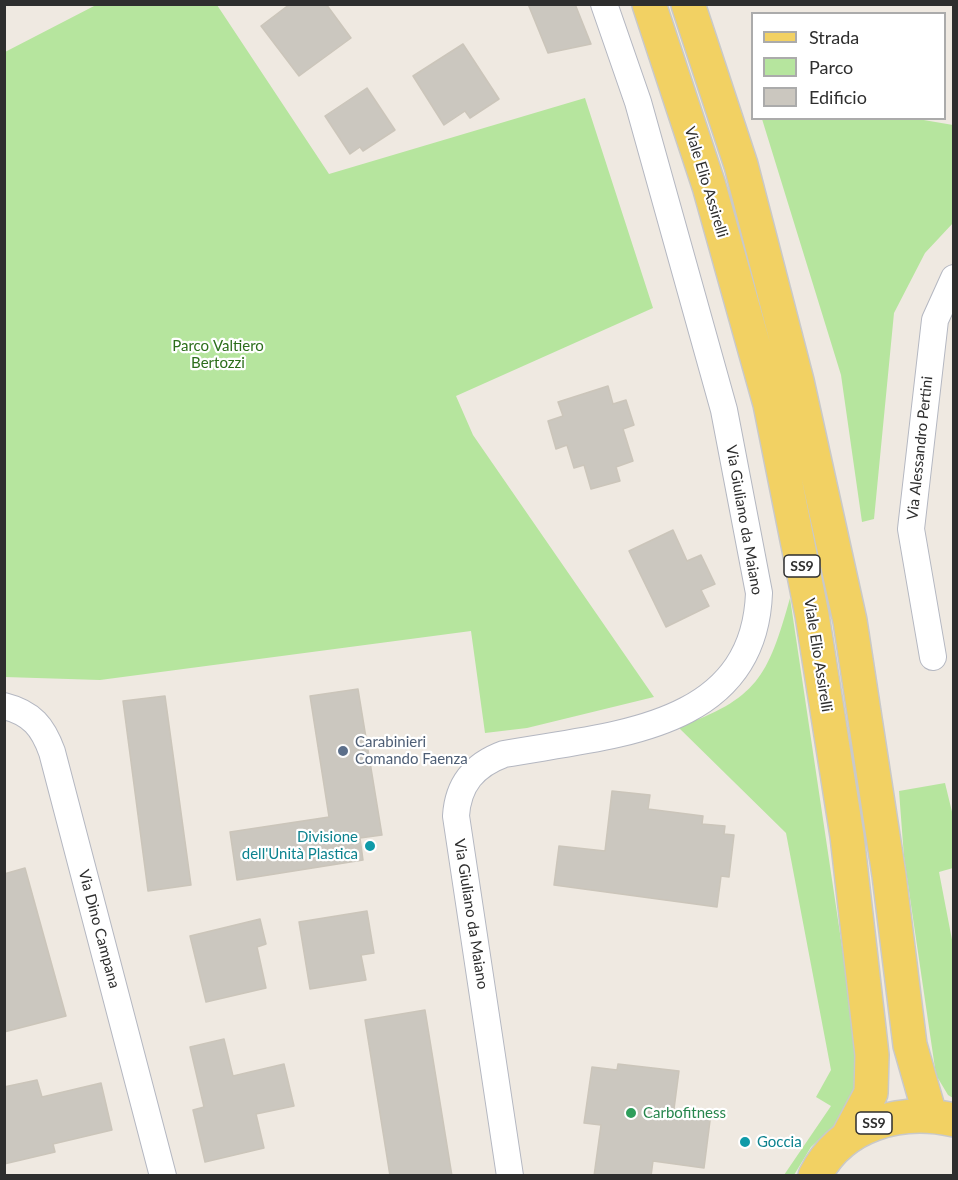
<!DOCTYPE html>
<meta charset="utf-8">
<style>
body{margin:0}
#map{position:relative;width:958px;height:1180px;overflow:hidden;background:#efe9e1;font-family:Lato,sans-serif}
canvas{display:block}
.frame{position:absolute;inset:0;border:6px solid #2e2e2e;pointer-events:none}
.legend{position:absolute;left:751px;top:12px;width:195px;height:108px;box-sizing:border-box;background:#fff;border:2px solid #ababab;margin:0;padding:8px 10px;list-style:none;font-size:18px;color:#2e2e2e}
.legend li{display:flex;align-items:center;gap:12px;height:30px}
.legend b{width:30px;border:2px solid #ababab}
</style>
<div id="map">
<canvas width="958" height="1180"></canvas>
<div class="frame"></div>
<ul class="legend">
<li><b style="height:8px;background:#f2d163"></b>Strada</li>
<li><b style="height:16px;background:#b6e59e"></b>Parco</li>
<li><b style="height:16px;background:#cbc7bf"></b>Edificio</li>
</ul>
</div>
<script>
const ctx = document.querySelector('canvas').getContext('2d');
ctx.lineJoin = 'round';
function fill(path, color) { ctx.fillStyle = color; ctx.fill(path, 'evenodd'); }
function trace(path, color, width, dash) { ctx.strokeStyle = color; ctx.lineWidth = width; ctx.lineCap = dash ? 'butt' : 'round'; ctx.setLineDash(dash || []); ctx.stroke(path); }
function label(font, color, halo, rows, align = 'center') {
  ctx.font = font + ' Lato,sans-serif'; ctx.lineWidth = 4.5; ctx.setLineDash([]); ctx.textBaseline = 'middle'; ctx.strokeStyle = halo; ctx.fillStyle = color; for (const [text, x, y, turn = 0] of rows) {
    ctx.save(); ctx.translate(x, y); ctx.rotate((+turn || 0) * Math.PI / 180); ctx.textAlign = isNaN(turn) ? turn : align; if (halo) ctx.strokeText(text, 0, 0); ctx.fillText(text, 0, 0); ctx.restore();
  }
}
fill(new Path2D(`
 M96 5H217L329 174 585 98 653 308 456 396 473 435 654 697 527 728 485 733 471 631 100 680 5 677V52Z
 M912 118 953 125V223L925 253 894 313 874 519 862 522 841 375 762 119Z
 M790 598 861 1074 845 1116 811 1147 794 1175H784L831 1106 816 1097 831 1070 786 833 678 727C757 699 768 677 790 598Z
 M945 783 953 816V868L939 872 953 945V1098L948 1095 936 1075 904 857 899 791Z`), '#b6e59e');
const building = new Path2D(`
 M290 4H326L351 38 299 76 261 26Z
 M528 4H575L591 44 548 53Z
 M463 44 499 99 470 118 465 111 444 125 413 76Z
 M367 88 395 130 363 151 360 147 350 154 325 116Z
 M608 386 613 404 626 400 634 425 623 429 633 461 616 467 620 481 591 489 584 465 574 468 567 445 556 449 548 421 563 416 558 402Z
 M673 530 687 561 701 555 715 584 701 590 709 606 666 627 629 551Z
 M358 689 382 835 360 838 363 860 237 880 230 832 329 817 310 696Z
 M165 696 191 885 148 891 123 701Z
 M612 791 650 795 648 809 703 816 702 824 725 826 724 834 734 835 729 877 721 876 717 907 554 885 559 846 605 851Z
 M25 868 66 1016 4 1032V874Z
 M367 911 374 953 361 955 366 980 310 989 299 922Z
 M260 919 266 944 257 947 266 988 206 1002 190 936Z
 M425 1010 452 1176H390L365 1020Z
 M224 1039 233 1076 284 1064 294 1106 256 1114 264 1148 205 1162 193 1110 204 1107 190 1047Z
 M618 1064 679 1071 674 1109 711 1113 704 1168 653 1161 651 1176H594L601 1125 584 1123 592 1067 617 1070Z
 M37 1080 42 1097 101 1083 112 1130 53 1144 55 1152 4 1164V1087Z`);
fill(building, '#cbc7bf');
trace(building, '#cbc5ba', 1.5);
const minor = new Path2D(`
 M933 657 911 529 935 320 954 278
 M4 706C32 713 43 727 52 752L163 1176
 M510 1176 456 816C458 784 474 765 504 754 609 735 754 731 759 593L724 410 638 102 604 4`);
const primary = new Path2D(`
 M649 4 709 186 770 404 812 615 847 836 872 1055 871 1093 847 1138
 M688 4 741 165 797 381 850 621 889 875 910 1045 930 1115
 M815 1176C841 1124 900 1108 954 1120`);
trace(minor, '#b4b7c1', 28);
trace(primary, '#c9c9c9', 36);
trace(minor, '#fff', 26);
trace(primary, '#f2d163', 33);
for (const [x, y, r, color] of [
 [343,751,6,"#5c6f8a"],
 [370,846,6,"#0f9aa8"],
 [631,1113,6,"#2e9e5b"],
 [745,1142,6,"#0f9aa8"]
]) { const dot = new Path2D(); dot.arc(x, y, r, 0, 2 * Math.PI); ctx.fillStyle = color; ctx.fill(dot); trace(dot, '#fff', 2); }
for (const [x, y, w] of [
 [802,566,36],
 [874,1123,36]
]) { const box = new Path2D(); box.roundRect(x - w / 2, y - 11, w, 22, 4.5); ctx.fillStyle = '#fff'; ctx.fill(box); trace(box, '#2e2e2e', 1.5); }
label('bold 14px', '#2e2e2e', null, [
 ["SS9",802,566],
 ["SS9",874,1123]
]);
label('15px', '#2e2e2e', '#fff', [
 ["Viale Elio Assirelli",706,182,73],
 ["Via Alessandro Pertini",920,448,-84],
 ["Via Giuliano da Maiano",744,520,80],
 ["Viale Elio Assirelli",818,655,81],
 ["Via Giuliano da Maiano",471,914,81],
 ["Via Dino Campana",99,929,75]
]);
label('15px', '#2c6e1b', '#fff', [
 ["Parco Valtiero",218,346],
 ["Bertozzi",218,363]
]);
label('15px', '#4e5e75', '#fff', [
 ["Carabinieri",355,742],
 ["Comando Faenza",355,759]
], 'left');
label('15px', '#0d838f', '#fff', [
 ["Divisione",358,837],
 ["dell'Unità Plastica",358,854],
 ["Goccia",757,1142,"left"]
], 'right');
label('15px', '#27864d', '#fff', [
 ["Carbofitness",643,1113]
], 'left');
</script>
